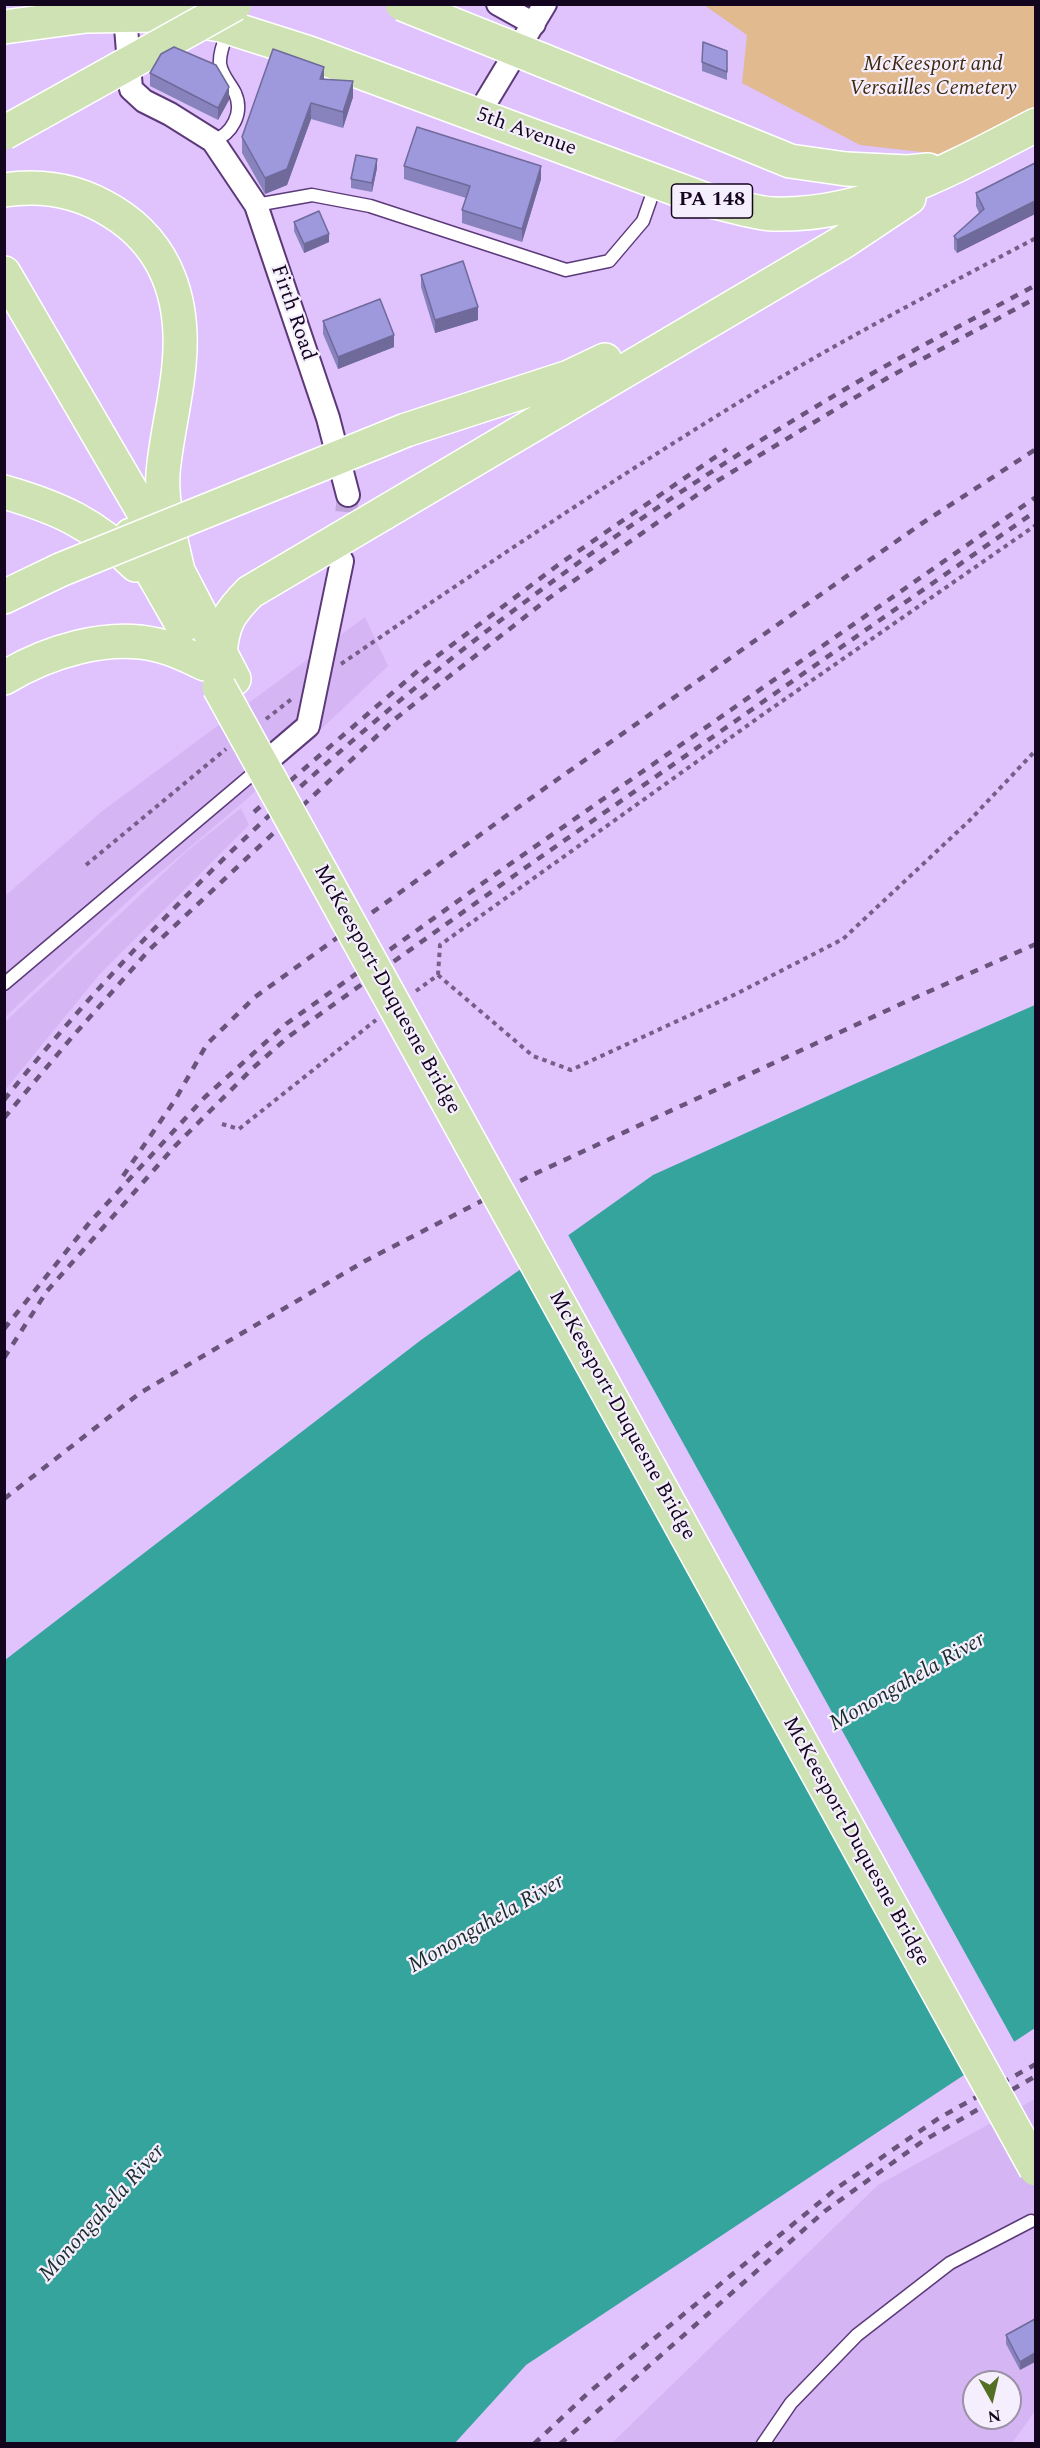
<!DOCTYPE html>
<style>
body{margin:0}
#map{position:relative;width:1040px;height:2448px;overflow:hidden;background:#e0c2fd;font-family:Spectral,serif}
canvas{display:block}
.frame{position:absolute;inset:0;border:6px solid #13051e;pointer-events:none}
.north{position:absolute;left:962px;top:2370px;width:60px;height:60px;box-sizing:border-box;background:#f5eefd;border:2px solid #9b91a4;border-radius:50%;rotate:172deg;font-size:16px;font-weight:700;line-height:24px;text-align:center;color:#13051e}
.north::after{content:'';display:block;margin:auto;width:21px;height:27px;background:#526f24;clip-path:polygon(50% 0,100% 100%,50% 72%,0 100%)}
</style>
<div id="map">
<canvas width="1040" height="2448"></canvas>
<div class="frame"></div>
<div class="north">N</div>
</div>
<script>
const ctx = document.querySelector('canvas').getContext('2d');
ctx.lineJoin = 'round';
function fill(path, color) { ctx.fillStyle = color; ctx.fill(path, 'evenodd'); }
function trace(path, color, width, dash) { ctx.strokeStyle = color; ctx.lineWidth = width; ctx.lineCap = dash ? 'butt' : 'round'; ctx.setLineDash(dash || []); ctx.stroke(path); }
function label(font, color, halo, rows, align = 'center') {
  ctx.font = font + ' Spectral,serif'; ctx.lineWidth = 4.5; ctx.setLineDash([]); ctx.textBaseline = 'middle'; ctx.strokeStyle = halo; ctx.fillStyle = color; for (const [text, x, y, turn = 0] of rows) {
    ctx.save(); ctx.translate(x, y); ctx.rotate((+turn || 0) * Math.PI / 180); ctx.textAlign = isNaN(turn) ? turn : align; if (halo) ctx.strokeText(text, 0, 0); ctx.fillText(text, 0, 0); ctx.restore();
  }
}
fill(new Path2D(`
 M365 617 388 666 248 798 143 887 5 1017 4 897 101 812Z
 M241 808 249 825 99 975 5 1090V1022L186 852Z
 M1035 2099V2411L1012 2443 611 2444 878 2185ZM974 2382H1010V2418H974Z`), '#d5b5f4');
fill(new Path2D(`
 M704 5H1035V110L947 155 860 145 742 83 747 35Z`), '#e1ba90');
fill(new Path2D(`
 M1035 1005V2028L526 2365 455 2443 5 2444V1660L421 1340 653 1175 850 1086Z`), '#35a49c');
fill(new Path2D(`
 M567 1233 1016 2045 971 2075 522 1265Z`), '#e0c2fd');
trace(new Path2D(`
 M343 545 348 495`), '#c1a6dc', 22, [22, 11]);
const service = new Path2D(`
 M213 141C232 134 244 113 235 93 230 83 222 76 220 64 219 52 225 40 229 28
 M256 205 312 195 370 206 566 270 609 261 643 221 656 184
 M4 984 262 766
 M763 2444 791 2403 857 2335 950 2263 1031 2221`);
const minor = new Path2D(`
 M498 4 534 24
 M125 15 131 89 144 101 170 114 213 141 256 205 328 418 348 495
 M478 115 545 4
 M267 761 308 726 342 561`);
const primary = new Path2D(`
 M4 27 86 16 156 15 221 25 309 53 706 200C728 204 752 213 773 214 867 217 955 167 1036 125
 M542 60 790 161 846 169 908 172 928 170
 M4 190C43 184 80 191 113 212 168 246 185 302 179 365 176 401 166 437 163 473 161 506 171 539 178 571
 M4 273 178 571 234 679
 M406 430 569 377 605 360
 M4 492C60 508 94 524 136 565
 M131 535 183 626
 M4 597 60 570
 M220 653C223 623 229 613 250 592L843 242 909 198
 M4 678C47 652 107 633 157 645 173 648 190 657 205 664`);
trace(service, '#5c3a79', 15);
trace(minor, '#5c3a79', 26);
trace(primary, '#fff', 36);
trace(new Path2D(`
 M341 664C477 571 613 479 754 393 846 338 941 288 1036 238
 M266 719 293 698
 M86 865 226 749
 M438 975 440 945 765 713 1036 525
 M416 991 438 975 533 1056 571 1070 736 994 843 939 969 821 1036 750
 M222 1124 239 1129 376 1020`), '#755f89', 4, [4.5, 4.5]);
trace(service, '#fff', 12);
trace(minor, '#fff', 22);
trace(primary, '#cee2b3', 33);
trace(new Path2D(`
 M254 812 420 669 558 565 727 449
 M4 1100C233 815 523 580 837 394 902 355 970 321 1036 285
 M4 1118 73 1036 150 949 395 719 549 598 717 481 889 377 1036 298
 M123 1176 175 1100 207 1044 255 997 538 793 921 524 1036 449
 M4 1329 90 1222 205 1097 286 1024 490 878 1036 497
 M4 1358 47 1291 176 1145 253 1068 288 1037 515 875 1036 511
 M4 1499 140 1393 365 1261 530 1176 903 1003 1036 944
 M534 2444 588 2393 837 2188 939 2118 1036 2064
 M560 2444 825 2211 923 2141 1036 2076`), '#69547c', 4.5, [8, 8]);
const primaryBridge = new Path2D(`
 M402 4 542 60
 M4 133 235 4
 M60 570 406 430
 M219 687 1036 2169`);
trace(primaryBridge, '#fff', 36, []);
trace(primaryBridge, '#cee2b3', 33);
fill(new Path2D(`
 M727 51V80L702 71V62Z
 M150 73 229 100 218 120 150 86Z
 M324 79 353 97 343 128 311 119 287 185 265 194 242 153V137Z
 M1035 163V214L957 253 954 249V236L979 213 976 206V193Z
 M404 166 541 179 522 242 462 223V210L466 198 404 179Z
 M377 168 372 192 351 188V179Z
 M294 222 329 242 304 253 294 231Z
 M421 275 478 320 435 333 421 287Z
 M323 321 394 347 338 369 323 334Z
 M1035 2319 1020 2370 1006 2344V2335Z`), '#8883bd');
fill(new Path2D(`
 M324 67V83L320 79Z
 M353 81V97L343 128V112Z
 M229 87V100L218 120V108Z
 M311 103V119L287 185 265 194V178Z
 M377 159V168L372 192V183Z
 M541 166V179L522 242V229Z
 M1035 201V214L957 253V240Z
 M329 234V242L304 253V244Z
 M478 307V320L435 333V320Z
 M394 335V347L338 369V357Z
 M1035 2353V2362L1020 2370V2362Z`), '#6f6a9a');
const building = new Path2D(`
 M703 42 727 51V72L702 62Z
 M174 47 216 65 229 87 218 108 150 73 161 54Z
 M273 49 324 67 320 79 353 81 343 112 311 103 287 169 265 178 242 137Z
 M417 127 541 166 522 229 462 210 470 186 404 166Z
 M356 155 377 159 372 183 351 179Z
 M1035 163V201L957 240 954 236 984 209 976 193Z
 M319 211 329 234 304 244 294 222Z
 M463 261 478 307 435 320 421 275Z
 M380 299 394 335 338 357 323 321Z
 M1035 2319V2353L1020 2362 1006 2335Z`);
fill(building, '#9e98dc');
trace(building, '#6f6a9a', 1.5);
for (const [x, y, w] of [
 [712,201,81]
]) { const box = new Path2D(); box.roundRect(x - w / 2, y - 17, w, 34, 4.5); ctx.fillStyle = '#f5eefd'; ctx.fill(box); trace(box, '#13051e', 1.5); }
label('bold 20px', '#13051e', null, [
 ["PA 148",712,201]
]);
label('italic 21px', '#3f290e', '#f5eefd', [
 ["McKeesport and",933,66],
 ["Versailles Cemetery",933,90]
]);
label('21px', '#13051e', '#f5eefd', [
 ["5th Avenue",526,133,20],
 ["Firth Road",292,313,71],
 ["McKeesport-Duquesne Bridge",386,990,61],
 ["McKeesport-Duquesne Bridge",621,1416,61],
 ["McKeesport-Duquesne Bridge",855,1842,61]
]);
label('italic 22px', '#1a2e2c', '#f5eefd', [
 ["Monongahela River",908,1683,-30],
 ["Monongahela River",487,1925,-30],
 ["Monongahela River",103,2214,-48]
]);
</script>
